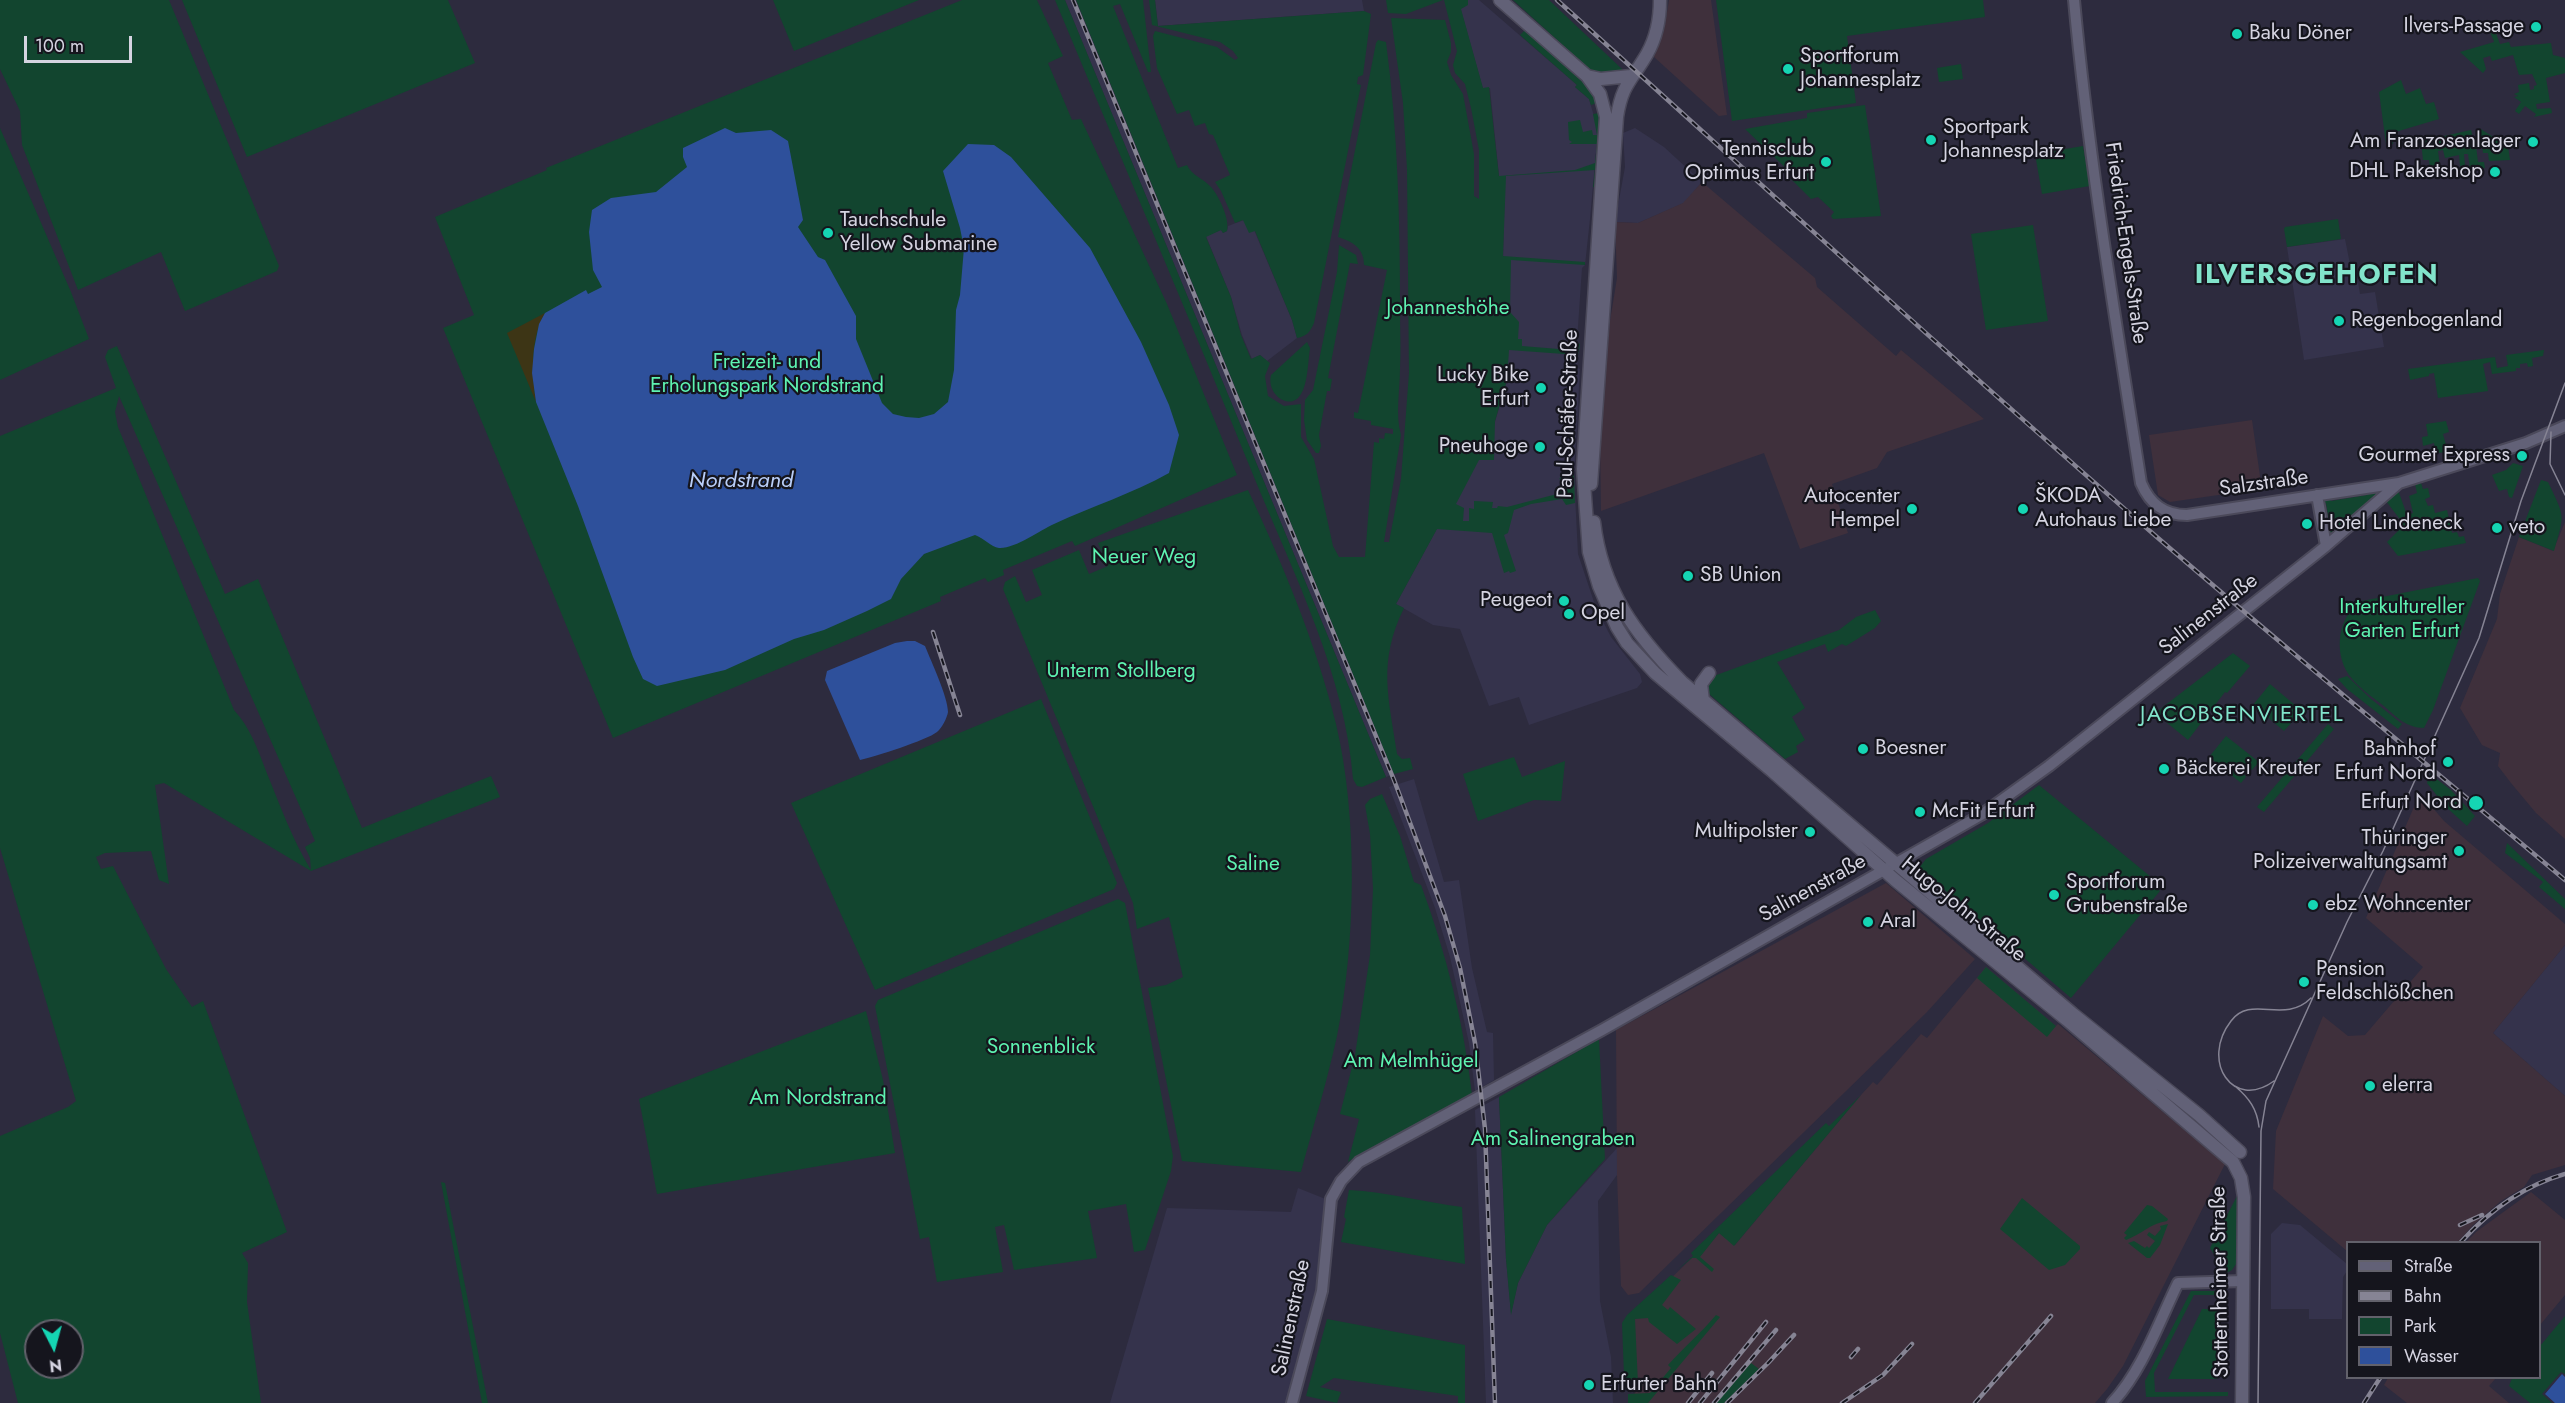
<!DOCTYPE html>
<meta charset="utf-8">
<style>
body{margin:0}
#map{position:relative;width:2565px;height:1403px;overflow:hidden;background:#2d2b3e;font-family:Jost,sans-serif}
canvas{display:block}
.legend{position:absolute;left:2346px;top:1241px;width:195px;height:138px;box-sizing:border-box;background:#15151d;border:2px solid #62616b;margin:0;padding:8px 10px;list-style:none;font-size:18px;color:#d5d4e1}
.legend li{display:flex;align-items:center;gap:12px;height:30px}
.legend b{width:30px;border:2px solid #62616b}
.north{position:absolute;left:24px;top:1319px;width:60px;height:60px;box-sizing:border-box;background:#15151d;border:2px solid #62616b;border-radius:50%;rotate:174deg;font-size:16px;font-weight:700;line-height:24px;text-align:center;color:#d5d4e1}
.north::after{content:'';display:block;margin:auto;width:21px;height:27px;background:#15d5b3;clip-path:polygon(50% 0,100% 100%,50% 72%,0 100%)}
.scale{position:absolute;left:24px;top:36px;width:108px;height:27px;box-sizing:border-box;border:3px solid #d5d4e1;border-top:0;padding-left:8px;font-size:18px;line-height:21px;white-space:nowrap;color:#d5d4e1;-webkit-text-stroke:4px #15151d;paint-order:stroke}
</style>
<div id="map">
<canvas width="2565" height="1403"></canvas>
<ul class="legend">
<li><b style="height:8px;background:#626177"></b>Straße</li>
<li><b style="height:8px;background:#868494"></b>Bahn</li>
<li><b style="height:16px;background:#12452f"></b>Park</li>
<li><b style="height:16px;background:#2e509b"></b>Wasser</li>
</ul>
<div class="north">N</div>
<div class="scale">100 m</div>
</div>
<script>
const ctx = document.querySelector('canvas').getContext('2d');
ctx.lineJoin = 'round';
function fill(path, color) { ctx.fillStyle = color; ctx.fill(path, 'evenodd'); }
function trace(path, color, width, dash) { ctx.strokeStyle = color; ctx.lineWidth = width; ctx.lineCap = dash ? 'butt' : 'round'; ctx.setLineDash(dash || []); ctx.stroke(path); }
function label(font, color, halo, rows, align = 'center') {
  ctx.font = font + ' Jost,sans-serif'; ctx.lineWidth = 4.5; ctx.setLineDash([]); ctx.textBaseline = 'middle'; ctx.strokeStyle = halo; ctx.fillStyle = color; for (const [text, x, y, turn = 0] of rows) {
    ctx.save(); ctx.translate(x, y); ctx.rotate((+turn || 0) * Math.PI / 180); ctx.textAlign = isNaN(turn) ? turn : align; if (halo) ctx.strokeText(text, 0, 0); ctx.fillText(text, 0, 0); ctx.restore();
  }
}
fill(new Path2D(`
 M1065 0H1076L1394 774 1386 777Z
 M1155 0H1362L1364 11 1158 26Z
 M1458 0H1479L1577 85 1575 87 1589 99 1598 130 1590 219 1585 265 1582 268 1577 341 1580 344 1577 368 1580 369 1574 475 1578 554 1596 608 1611 637 1640 674 1642 682 1637 688 1529 725 1519 697 1489 706 1460 629 1433 625 1396 604 1495 422 1507 380 1503 259 1505 176H1499L1490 88 1483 89Z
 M1635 128 1664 147 1702 182 1684 203 1638 223 1615 222 1625 167 1623 133Z
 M1244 220 1254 230 1292 320 1297 338 1267 361 1260 355 1252 359 1242 335 1231 297 1206 236 1221 230 1223 233 1227 231 1228 226Z
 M2345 239 2351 269H2356L2360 294 2375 292 2384 347 2304 360 2287 247Z
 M1414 779 1444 882 1459 880 1472 968 1487 1032 1493 1033 1494 1080 1475 1091 1469 1043 1450 957 1435 908 1389 787Z
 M2565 945V1096L2493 1033Z
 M1499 1097 1506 1259 1511 1313 1518 1283 1547 1225 1618 1147 1617 1175 1598 1201 1600 1301 1611 1357 1613 1403H1486L1475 1110Z
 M1298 1188 1328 1200 1321 1285 1287 1403H1110L1167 1208 1291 1212Z
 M2282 1223 2300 1225 2347 1264V1271L2343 1277 2342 1319H2309V1309H2271V1234Z`), '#35334c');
fill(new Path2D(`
 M1669 0H1711L1727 115 1719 116 1654 57 1664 30Z
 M1702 182 1815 278 1817 287 1896 356 1901 350 1984 419 1887 452 1877 468 1832 484 1848 533 1800 549 1764 453 1601 511 1600 437 1610 321 1617 278 1615 222 1638 223 1683 203Z
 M2252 420 2261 483 2253 490 2170 502 2158 495 2149 435Z
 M2565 522V839L2536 813 2511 783 2498 766 2500 753 2482 745 2460 708 2497 619 2500 594 2519 537 2553 551Z
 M2420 793 2444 821 2565 924V945L2493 1033 2565 1096V1165L2532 1175 2524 1187 2501 1201 2473 1225 2458 1242H2348L2347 1251 2273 1189 2276 1131 2323 1016 2348 1036 2365 1035 2423 967 2366 918Z
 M1886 883 1975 959 1927 1012 1639 1293 1628 1295 1621 1286 1617 1175 1616 1030Z
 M1986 967 2056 1026 2058 1024 2225 1164 2123 1366 2107 1389 2095 1403H1635L1632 1316 1696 1254 1700 1256 1719 1233 1735 1245 1861 1095 1873 1082 1877 1085 1921 1034 1927 1038Z
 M2531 1192 2565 1220V1295L2540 1325V1242H2466L2476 1232Z
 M2388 1378H2496L2489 1386 2509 1403H2407L2384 1385Z`), '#3f303c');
fill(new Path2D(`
 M0 0H169L279 266 277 271 185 311 161 252 78 290 22 145 20 111 0 69Z
 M182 0H448L475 63 247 157Z
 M773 0H919L794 51Z
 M962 0H1037L1063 56 1048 63 1072 120 1081 119 1167 304 1237 475 1075 546 1072 541 1003 570 1004 575 988 582 985 578 940 597 941 601 613 738 443 328 474 315 435 217 540 173 547 170 546 168Z
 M1055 0H1065L1386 777 1362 787 1357 786 1353 779C1345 675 1295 577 1256 482 1191 321 1122 161 1055 0Z
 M1076 0H1143L1151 72H1148L1120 4 1113 6 1178 168 1187 165C1192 176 1203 178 1211 187 1219 196 1230 219 1227 231L1223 233 1221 230 1206 237 1231 297 1241 335 1251 359 1260 355 1270 363 1265 376 1268 396 1284 406 1301 404V437L1314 459 1333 546 1339 557H1365L1374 442 1379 443V438L1384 439 1385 433 1393 434V429L1371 425V421L1354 418V412L1358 413 1387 270 1364 265C1364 248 1353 242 1338 237L1376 43 1378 40 1386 42C1398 132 1400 222 1400 313 1400 331 1401 350 1400 368 1400 391 1395 415 1401 435L1384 542H1389L1401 479 1409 373 1407 169 1403 103 1391 18 1445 20 1451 43V52L1447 62 1451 75 1463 94 1474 154V196L1479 199V150L1471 108 1465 84 1455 73 1453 65 1457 51 1444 0H1468V5L1461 9 1483 88 1489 87 1499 176 1575 170 1595 163 1597 144H1569L1572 142 1569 140 1568 122 1580 120 1583 132 1592 130 1593 135H1597L1593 114 1599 113 1595 187H1593L1595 170 1506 176 1503 256 1585 262V265L1511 260 1510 312 1519 322 1518 339H1522V346L1571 350 1574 346 1572 341 1580 344 1578 355 1509 350 1507 380 1495 421 1494 460H1479L1456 504 1464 508 1463 521H1469V508L1474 509V501L1493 502 1492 508H1497L1498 506 1507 507 1557 494V490H1564L1565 480 1559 479 1566 473 1574 475 1575 503 1566 505 1562 499 1531 504 1514 510 1508 533 1504 535 1516 571 1510 573 1509 571 1504 573 1492 533 1437 529 1396 604 1404 608C1377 663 1389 698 1397 754L1402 759 1410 758 1413 769 1394 774Z
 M1149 0H1155L1158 26 1364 11 1371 14 1363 75 1358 77 1357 84 1361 85 1314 323C1310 332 1307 336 1297 338L1292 320 1255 231 1249 233 1243 220 1235 223 1221 191 1215 182 1230 175 1213 135 1209 134 1205 123 1195 126 1189 110 1177 114 1157 68 1153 36 1155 31 1217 47 1235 60 1238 58 1233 51 1220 42 1152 25Z
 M1386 0H1443L1406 14 1388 13Z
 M1513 0H1549L1623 70 1605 75 1595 74Z
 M1716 0H1983L1985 17 1847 36 1856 103 1732 121Z
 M2494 28 2500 44 2509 42 2511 47 2551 43 2553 55 2565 58V73L2546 78 2550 102 2536 104 2537 109 2551 108 2552 113 2534 117 2536 114 2525 106 2519 114 2515 111 2521 102 2514 97 2518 96 2514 94 2519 92 2518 85 2529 83 2530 90 2534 89V86L2537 85 2532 74 2519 75 2513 55 2492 61 2490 56 2483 58 2486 69 2483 73 2460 52 2494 42 2489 29Z
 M1525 30 1586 85 1597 103 1591 105 1589 99 1575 87 1577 85 1520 35Z
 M1961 64 1963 79 1939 82 1937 68Z
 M2401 80 2406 94 2420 88 2426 104 2434 102 2439 119 2392 133 2393 144H2386L2379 92Z
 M1865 105 1881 216 1833 219 1831 216 1834 212 1818 197 1811 199 1791 179 1794 176 1745 129 1807 118V113Z
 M0 128 71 292 89 339 0 380Z
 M2479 128 2508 146 2510 160 2489 161 2488 153H2483Z
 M2471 130 2473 138H2475L2478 162H2484L2485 168 2470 169 2468 154H2464L2465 165 2460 166 2459 155 2445 158 2443 150 2438 151 2441 174 2426 176 2425 171H2430L2429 160H2423L2421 141Z
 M2083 146 2090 186 2042 194 2035 154Z
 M2338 219 2341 239 2287 247 2284 229 2285 227Z
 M2033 225 2048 321 1986 330 1971 234Z
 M1339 245 1356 255 1358 264 1350 263 1328 378 1332 379 1330 391H1327L1319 435 1321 446 1319 453H1316L1307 440 1304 420 1305 400 1313 390 1337 272Z
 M1307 342 1310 348C1308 361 1308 383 1301 394 1291 412 1266 395 1271 375Z
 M117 346 225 594 258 579 362 828 491 776 500 797 311 871 164 783 155 785 169 884 159 880 151 851 105 853 96 857 101 869 113 866 166 969 192 1007 203 1001 287 1232 242 1253 248 1263 247 1302 261 1403H18L0 1333V1136L68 1107 76 1101 0 848V436L116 388 105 357 108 350ZM119 396 315 841 305 847 310 858 311 870C292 839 280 805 266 771 258 750 250 727 234 710L118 427 115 412ZM36 1331H72V1367H36Z
 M2544 350 2543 356 2532 358 2533 366 2528 367 2527 363 2520 364V368H2516V371L2492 374 2490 362 2483 364 2488 391 2438 398 2434 373 2429 374V376L2410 380 2408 369 2495 357 2497 368 2508 366 2506 355Z
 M2446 421 2449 432 2443 434 2448 452 2436 453 2434 443 2423 446 2422 437 2428 436 2426 424Z
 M2513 463 2523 466 2512 498 2509 497 2507 489 2499 491 2492 475 2506 470Z
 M2541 480 2548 482C2565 518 2565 513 2554 551L2519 537Z
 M2421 483 2423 489 2428 488 2430 497 2425 499 2428 506 2433 505 2435 513 2447 510 2452 533 2457 532 2459 537 2464 536 2466 543 2398 556 2387 542 2400 529 2398 525 2402 522 2386 501 2398 490 2407 515 2413 513 2409 496 2417 493 2415 484Z
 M1248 490C1283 565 1316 643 1336 724 1358 816 1356 943 1337 1036 1327 1082 1313 1127 1301 1172L1182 1161 1148 988 1166 985 1183 977 1169 917 1137 929 1133 903 1003 589 1005 582 1015 576 1026 602 1042 595 1032 570 1079 550 1089 574 1108 566 1098 543Z
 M2382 490 2335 530 2334 534H2328L2326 529 2330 528 2326 503H2322V500L2330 497 2331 501 2367 495 2366 491Z
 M2478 578 2480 581 2433 710 2424 728C2407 728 2396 717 2384 706 2372 697 2358 687 2349 675 2333 652 2338 615 2362 601Z
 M1875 610 1881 621 1875 628 1846 646 1842 644 1828 652 1825 644 1777 662 1805 708 1792 717 1805 740 1796 746 1798 752 1785 759 1708 693 1706 681 1711 677 1839 630 1856 617Z
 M2233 653 2250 666 2227 693 2225 692 2188 740 2155 713Z
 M2347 676 2371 699 2402 724 2398 729 2347 689 2338 679Z
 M2270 684 2302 711 2284 731 2253 705Z
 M1041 699 1117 883 1114 889 875 990 791 803Z
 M2328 724 2334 729 2264 812 2257 807Z
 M2226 736 2259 762 2252 770 2249 768 2244 774 2246 777 2241 783 2209 757Z
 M1514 757 1522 777 1565 761 1561 801 1534 800 1478 821 1463 774Z
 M2430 774 2451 790 2475 816 2467 826 2446 807 2427 783Z
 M2039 785 2151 877 2148 881 2160 891 2071 998 1919 868 1926 859 1988 823Z
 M1382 794 1400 836 1414 882 1421 885C1446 953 1464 1023 1472 1095L1358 1155 1348 1162 1359 1119 1340 1114 1355 1055 1370 955 1373 889 1370 834 1365 805 1370 799Z
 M2507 843 2565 899V909L2539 887 2543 882 2505 853Z
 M1118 899 1125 903 1173 1156 1171 1171 1145 1250 1134 1252 1126 1204 1088 1211 1097 1258 1014 1270 1004 1225 995 1227 1003 1272 937 1282 929 1237 920 1239 875 1006 878 1000Z
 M1986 967 2056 1026 2047 1037 1977 978Z
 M866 1011 883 1080 895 1153 657 1194 639 1099Z
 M1599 1039 1605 1159 1547 1225 1518 1283 1511 1315 1506 1259 1499 1097Z
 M1861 1095 1734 1246 1719 1233 1700 1257 1714 1269 1712 1272 1696 1258H1692L1677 1270 1693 1256 1691 1253 1826 1123 1829 1126Z
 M441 1182 445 1183 488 1403H482Z
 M1349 1190C1387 1192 1424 1202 1462 1207L1465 1264 1341 1242 1346 1219 1344 1217Z
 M2237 1196 2236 1264 2232 1270 2226 1273 2210 1248Z
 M2022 1198 2080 1246V1249L2065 1265 2049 1270 2000 1229Z
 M2147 1205 2152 1206 2168 1219 2167 1221C2151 1223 2142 1234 2126 1240L2124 1238 2127 1235 2124 1233Z
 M2168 1224 2160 1245 2150 1258H2147L2128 1243 2134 1241 2145 1248 2147 1246 2149 1248 2155 1241 2147 1235 2149 1232 2155 1236 2161 1229 2160 1226Z
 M1671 1275 1681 1280 1662 1305 1668 1310 1670 1307 1696 1329 1677 1344 1649 1322 1648 1318 1635 1319 1638 1384 1643 1385 1641 1387H1631L1624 1375 1622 1323 1627 1315Z
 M2191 1291H2217V1295H2194L2154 1373 2155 1392H2228V1396L2146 1397 2145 1381Z
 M2202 1309H2218L2217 1379H2168Z
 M1716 1315 1720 1317 1648 1403H1628V1394L1650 1393 1671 1368 1668 1365C1684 1347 1701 1333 1716 1315Z
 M2565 1316V1374L2561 1372 2542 1394 2552 1403H2530L2509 1386 2512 1378H2540V1346Z
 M1327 1319 1465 1345V1403H1458V1396L1334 1378 1320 1387 1341 1392 1337 1403 1306 1396Z
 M1751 1363 1759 1369 1724 1403H1716Z`), '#12452f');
fill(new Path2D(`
 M545 313C530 338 532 374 536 402L507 333Z`), '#3d3515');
fill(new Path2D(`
 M725 128 736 133 771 130 788 141 803 220 798 227 818 257 825 260 856 316V339L882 403 893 414 906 417 919 418 934 414 948 402 954 370 956 310 960 295 964 248 960 228 943 171 968 144 994 145 1011 157 1090 248 1141 342 1169 405 1179 435 1169 473C1132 494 1092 506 1054 524 1040 530 1015 549 999 548 991 547 984 538 975 535L924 554 901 579 891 599 867 611 824 630 794 639 725 670 657 686 643 679 633 657 578 506 536 402 532 373 534 349 539 324 545 313 586 290 588 294 602 287 593 270 589 232 592 210 611 198 656 192 687 167 683 157V148Z
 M907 641H915L925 646C931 661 948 697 948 712 947 718 942 728 937 732 927 740 874 757 860 760L825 680 827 671 895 643Z
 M2562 1374 2565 1377V1403H2555L2545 1394Z`), '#2e509b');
const tertiary = new Path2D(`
 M2074 0C2089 161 2116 323 2141 483 2150 504 2164 515 2187 515L2399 483
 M2317 495 2326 546
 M1292 1403 1322 1291 1331 1199 1341 1181 1359 1162 1602 1030 1981 815 2049 766 2326 546 2399 483 2526 443 2565 426
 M2112 1403C2142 1371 2159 1322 2178 1283L2243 1281`);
const secondary = new Path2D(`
 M1500 0 1587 76 1600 94 1606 117 1583 469 1589 552 1599 586 1617 627 1627 643 1655 673 1772 771 1895 880 2067 1020 2233 1162 2241 1178 2244 1197 2242 1403
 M1587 76 1601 79 1631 76
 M1591 484 1617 117C1622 84 1632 80 1647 54 1656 38 1660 18 1660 0
 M1594 522C1602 590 1635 634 1682 682L2073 1014 2199 1115 2240 1152
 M1703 701 1701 684 1709 673`);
trace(tertiary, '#4b495a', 14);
trace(secondary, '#4b495a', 15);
trace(tertiary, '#626177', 10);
trace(secondary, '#626177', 12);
trace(new Path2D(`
 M2551 432 2550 464 2565 495
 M2274 1081C2233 1111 2200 1061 2231 1021 2251 994 2284 1025 2311 998
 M2236 1087C2249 1098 2257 1109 2259 1127
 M2258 1403 2261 1131 2266 1101 2347 922 2383 851 2479 638 2521 501 2565 383`), '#868494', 1.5);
const rail = new Path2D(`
 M1073 0 1394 780 1445 916 1460 968 1475 1043 1485 1129 1495 1403
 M1557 0C1757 180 1955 362 2158 538 2292 654 2429 766 2565 880
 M933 632 960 715
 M2460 1225 2482 1215
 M2461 1242C2490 1210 2523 1186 2565 1174
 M1851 1357 1858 1349
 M1688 1403 1712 1373
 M1700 1403 1766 1322
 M1714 1403 1776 1330
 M1727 1403 1768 1363 1794 1335
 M1842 1403 1883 1375 1912 1344
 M1975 1403 2051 1316
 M2364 1403 2380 1378`);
trace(rail, '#868494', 4.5);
trace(rail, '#15151d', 2, [7]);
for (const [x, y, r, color] of [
 [2536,27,6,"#15d5b3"],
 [2237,34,6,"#15d5b3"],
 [1788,69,6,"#15d5b3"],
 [1931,140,6,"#15d5b3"],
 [2533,142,6,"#15d5b3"],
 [1826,162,6,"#15d5b3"],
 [2495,172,6,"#15d5b3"],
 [828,233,6,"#15d5b3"],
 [2339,321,6,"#15d5b3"],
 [1541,388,6,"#15d5b3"],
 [1540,447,6,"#15d5b3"],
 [2522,456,6,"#15d5b3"],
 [1912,509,6,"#15d5b3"],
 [2023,509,6,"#15d5b3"],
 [2307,524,6,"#15d5b3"],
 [2497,528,6,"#15d5b3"],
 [1688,576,6,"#15d5b3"],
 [1564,601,6,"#15d5b3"],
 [1569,614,6,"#15d5b3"],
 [1863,749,6,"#15d5b3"],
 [2448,762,6,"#15d5b3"],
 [2164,769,6,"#15d5b3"],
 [2476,803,8,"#15d5b3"],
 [1920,812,6,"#15d5b3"],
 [1810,832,6,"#15d5b3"],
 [2459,851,6,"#15d5b3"],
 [2054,895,6,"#15d5b3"],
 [2313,905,6,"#15d5b3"],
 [1868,922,6,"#15d5b3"],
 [2304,982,6,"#15d5b3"],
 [2370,1086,6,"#15d5b3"],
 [1589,1385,6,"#15d5b3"]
]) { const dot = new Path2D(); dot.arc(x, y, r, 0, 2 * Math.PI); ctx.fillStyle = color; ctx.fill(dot); trace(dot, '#15151d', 2); }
label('21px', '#d5d4e1', '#15151d', [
 ["Ilvers-Passage",2524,27,"right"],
 ["Baku Döner",2249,34],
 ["Sportforum",1800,57],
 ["Johannesplatz",1800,81],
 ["Sportpark",1943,128],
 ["Johannesplatz",1943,152],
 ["Am Franzosenlager",2521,142,"right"],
 ["Tennisclub",1814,150,"right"],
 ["Optimus Erfurt",1814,174,"right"],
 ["DHL Paketshop",2483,172,"right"],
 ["Tauchschule",840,221],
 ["Yellow Submarine",840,245],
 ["Regenbogenland",2351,321],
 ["Lucky Bike",1529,376,"right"],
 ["Erfurt",1529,400,"right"],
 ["Pneuhoge",1528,447,"right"],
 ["Gourmet Express",2510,456,"right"],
 ["Autocenter",1900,497,"right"],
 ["Hempel",1900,521,"right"],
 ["ŠKODA",2035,497],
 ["Autohaus Liebe",2035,521],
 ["Hotel Lindeneck",2319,524],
 ["veto",2509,528],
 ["SB Union",1700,576],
 ["Peugeot",1552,601,"right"],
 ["Opel",1581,614],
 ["Boesner",1875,749],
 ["Bahnhof",2436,750,"right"],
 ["Erfurt Nord",2436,774,"right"],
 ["Bäckerei Kreuter",2176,769],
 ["Erfurt Nord",2462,803,"right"],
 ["McFit Erfurt",1932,812],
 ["Multipolster",1798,832,"right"],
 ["Thüringer",2447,839,"right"],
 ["Polizeiverwaltungsamt",2447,863,"right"],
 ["Sportforum",2066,883],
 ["Grubenstraße",2066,907],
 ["ebz Wohncenter",2325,905],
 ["Aral",1880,922],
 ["Pension",2316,970],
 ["Feldschlößchen",2316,994],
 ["elerra",2382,1086],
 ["Erfurter Bahn",1601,1385]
], 'left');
label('21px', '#d5d4e1', '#15151d', [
 ["Friedrich-Engels-Straße",2125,243,82],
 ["Paul-Schäfer-Straße",1569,414,-88],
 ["Salzstraße",2264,484,-8],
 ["Salinenstraße",2209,615,-38],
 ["Salinenstraße",1813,889,-29],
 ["Hugo-John-Straße",1963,910,39],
 ["Stotternheimer Straße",2221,1282,-91],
 ["Salinenstraße",1292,1318,-78]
]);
label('21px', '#5ef3b1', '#15151d', [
 ["Johanneshöhe",1448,309],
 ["Freizeit- und",767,363],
 ["Erholungspark Nordstrand",767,387],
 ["Neuer Weg",1144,558],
 ["Interkultureller",2402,608],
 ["Garten Erfurt",2402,632],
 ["Unterm Stollberg",1121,672],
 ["Saline",1253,865],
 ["Sonnenblick",1041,1048],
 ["Am Melmhügel",1411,1062],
 ["Am Nordstrand",818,1099],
 ["Am Salinengraben",1553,1140]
]);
label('italic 22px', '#bacff9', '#15151d', [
 ["Nordstrand",741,482]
]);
ctx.letterSpacing = '1.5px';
label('22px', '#82e4cb', '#15151d', [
 ["JACOBSENVIERTEL",2242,716]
]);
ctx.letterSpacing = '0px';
ctx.letterSpacing = '1.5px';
label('bold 27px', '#82e4cb', '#15151d', [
 ["ILVERSGEHOFEN",2317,276]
]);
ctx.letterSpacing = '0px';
</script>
